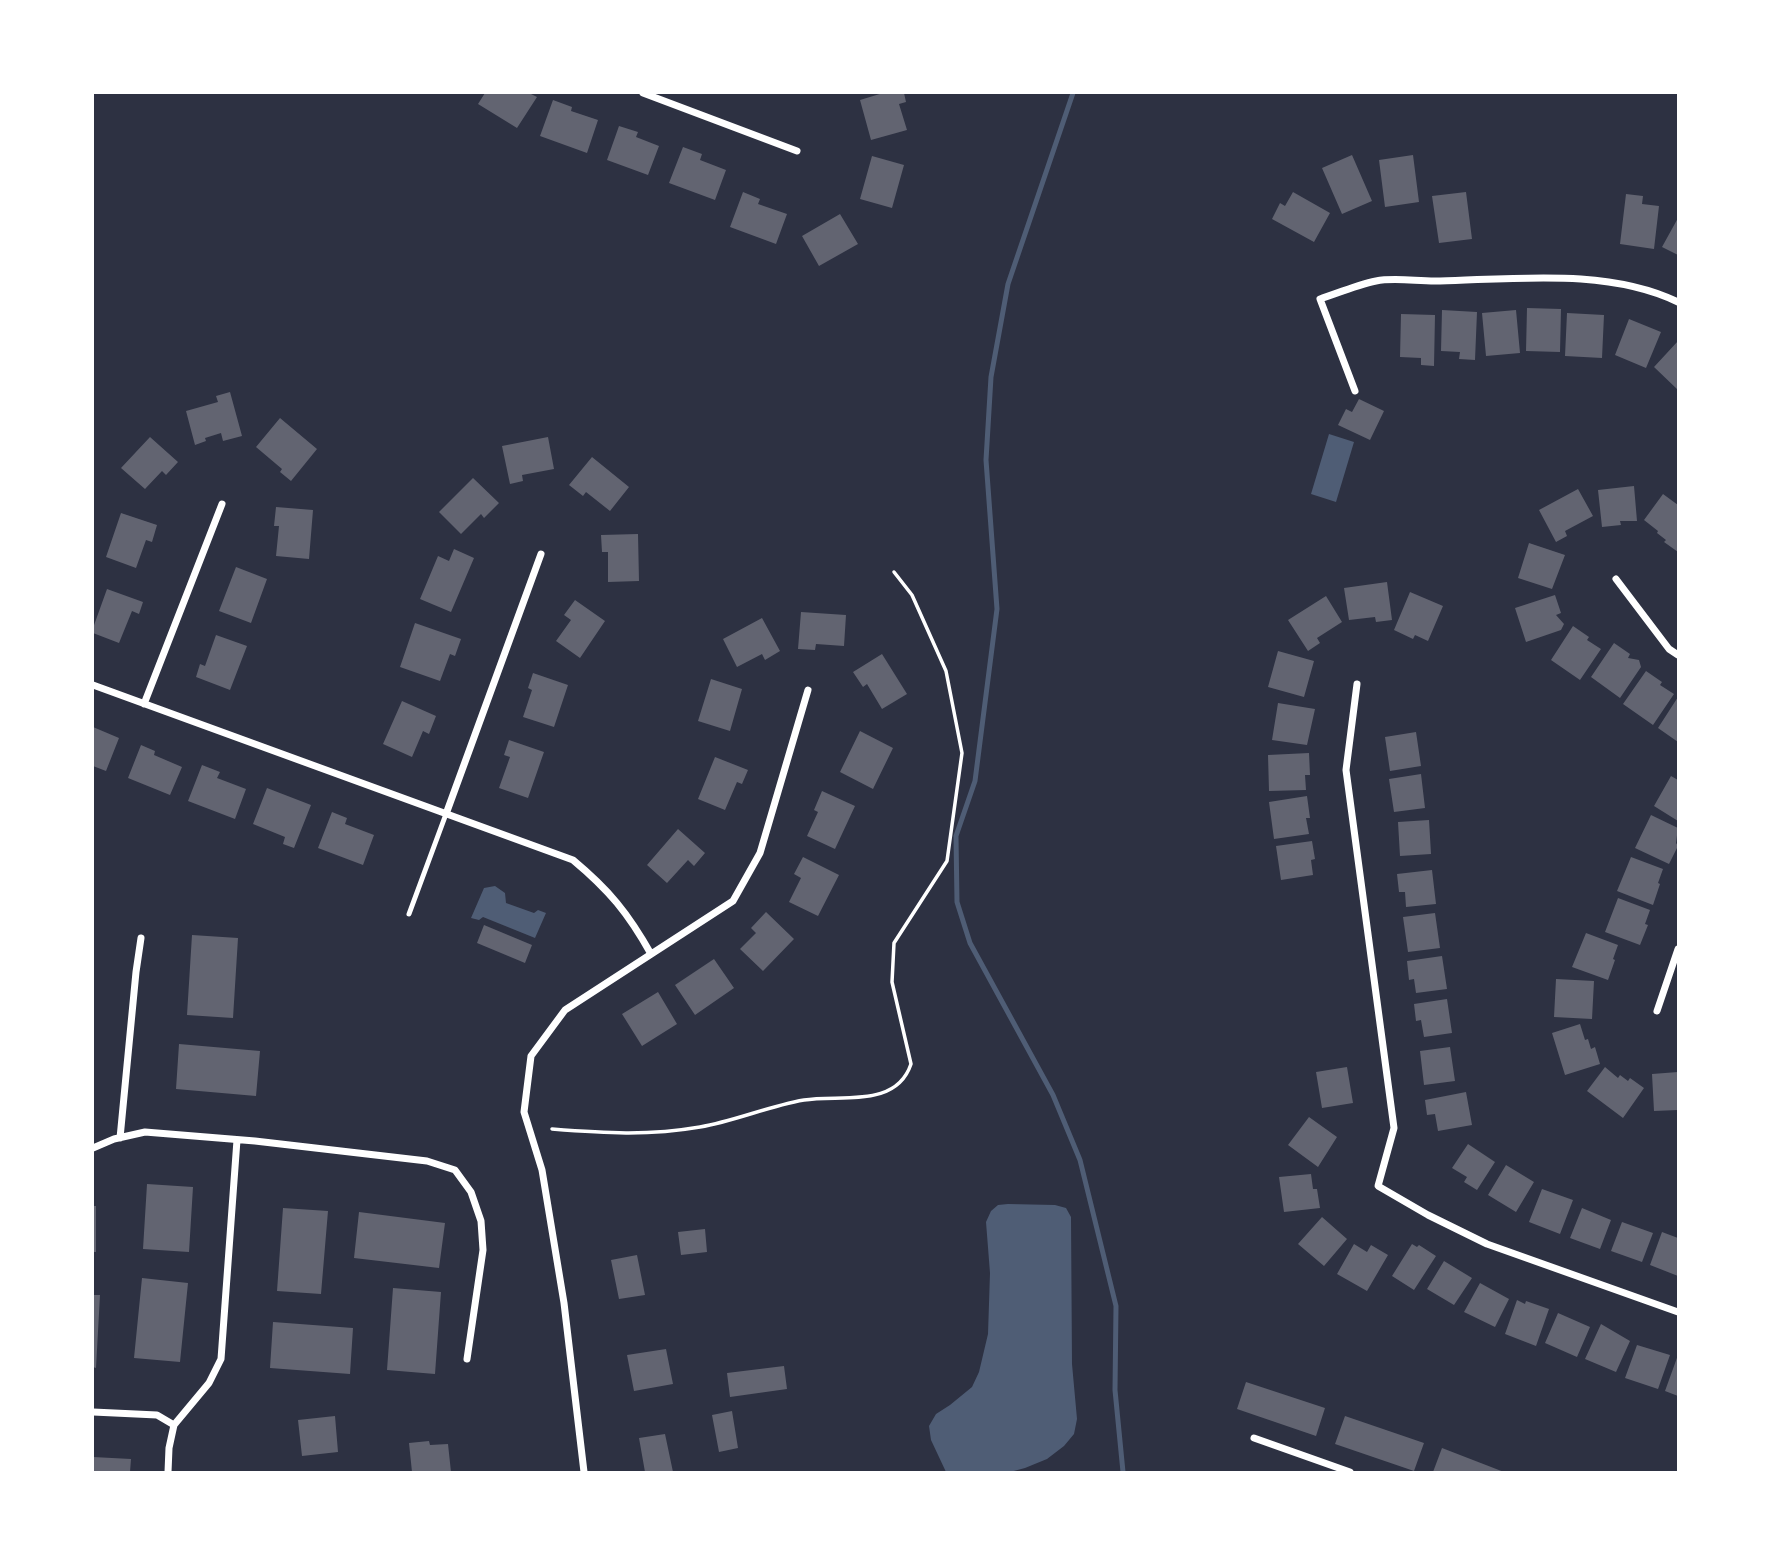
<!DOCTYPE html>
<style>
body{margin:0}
#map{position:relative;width:1771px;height:1565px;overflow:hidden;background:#2d3142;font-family:"Golos Text",sans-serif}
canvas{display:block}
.frame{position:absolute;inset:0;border:94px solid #fff;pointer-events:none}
</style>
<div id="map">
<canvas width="1771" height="1565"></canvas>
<div class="frame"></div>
</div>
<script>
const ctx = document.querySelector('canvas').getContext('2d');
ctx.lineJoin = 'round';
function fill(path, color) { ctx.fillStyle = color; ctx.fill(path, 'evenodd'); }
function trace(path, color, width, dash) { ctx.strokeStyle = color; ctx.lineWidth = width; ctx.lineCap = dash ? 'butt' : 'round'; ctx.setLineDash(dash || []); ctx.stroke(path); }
fill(new Path2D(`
 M1329 434 1354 442 1336 502 1311 494Z
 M495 886 505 893 506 903 534 913 538 910 546 913 535 938 483 917 479 920 471 918 484 888Z
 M1008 1204 1055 1205 1066 1208 1071 1217 1072 1364 1077 1419 1074 1434 1064 1446 1047 1459 1025 1468 1010 1472H946L931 1440 929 1426 936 1414 950 1405 972 1387 979 1372 988 1334 990 1273 986 1222 991 1211 998 1205Z`), '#4f5d75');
trace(new Path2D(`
 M1073 93 1008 284 991 377 986 460 997 609 975 781 956 836 957 902 970 943 1053 1095 1080 1160 1116 1306 1115 1390 1123 1472`), '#4f5d75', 5);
fill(new Path2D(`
 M485 93H529L537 97 517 128 478 104Z
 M883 93H904L906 102 899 104 907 130 871 140 860 100Z
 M553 100 572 107 571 111 598 120 587 153 540 136Z
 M619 126 638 132 636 137 659 146 648 175 607 160Z
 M683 147 702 154 700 160 726 170 715 200 669 183Z
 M1352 155 1372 201 1342 214 1322 168Z
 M1413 155 1419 202 1385 207 1379 160Z
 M872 156 904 165 892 208 860 199Z
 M743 192 760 199 758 204 787 214 776 244 730 227Z
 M1293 192 1330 213 1314 242 1272 219 1280 203 1285 206Z
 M1466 192 1472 239 1439 243 1432 196Z
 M1626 194 1643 196 1642 204 1659 206 1654 249 1620 244Z
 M840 214 858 244 819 266 802 236Z
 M1678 218V255L1662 247Z
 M1527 308 1561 309 1560 352 1526 351Z
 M1442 310 1477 312 1475 360 1459 359 1460 352 1441 351Z
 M1516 310 1520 353 1486 356 1482 313Z
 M1567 313 1604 315 1602 358 1565 356Z
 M1401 314 1435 315 1434 366 1421 365V358L1400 357Z
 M1629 319 1661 332 1646 368 1615 355Z
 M1678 341V390L1654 367Z
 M230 392 242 436 223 441 221 433 205 438 206 441 195 445 186 411 218 402 216 396Z
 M1359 399 1384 411 1370 440 1338 425 1346 409 1352 412Z
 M280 418 317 449 291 481 280 472 282 469 256 447Z
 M150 437 178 462 166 475 162 471 145 489 121 468Z
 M548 437 554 469 522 475 523 481 510 484 502 446Z
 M592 457 629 487 610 511 586 492 583 496 569 485Z
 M473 478 499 503 484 518 481 514 461 534 439 512Z
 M1634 486 1637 521H1620L1621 525 1602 527 1598 490Z
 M1578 489 1593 516 1565 531 1567 536 1556 542 1539 510Z
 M1663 494 1678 505V552L1664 542 1666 540 1657 533 1658 531 1644 520Z
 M276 507 313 510 309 559 276 556 279 526H274Z
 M121 513 157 525 152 542 146 540 136 568 106 557Z
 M638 534 639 581 608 582V552H602L601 535Z
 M1529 543 1565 555 1552 589 1518 578Z
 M454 549 474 558 451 612 420 599 438 556 449 561Z
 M236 567 267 579 251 623 219 611Z
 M1387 582 1392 620 1376 622 1375 617 1349 620 1344 588Z
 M107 589 143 602 139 614 132 611 119 643 93 633V628Z
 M1410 592 1443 606 1428 641 1415 635 1413 639 1394 630Z
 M1555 595 1561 613 1556 615 1564 624 1561 630 1526 642 1515 608Z
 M1326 596 1342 622 1317 638 1320 643 1308 651 1288 620Z
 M575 600 605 621 580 658 556 641 571 620 564 615Z
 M801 612 846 615 844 646 816 644 815 650 798 649Z
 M762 618 780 651 765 660 762 654 737 667 723 639Z
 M415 623 461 639 455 656 450 654 440 681 400 667Z
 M1573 626 1589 637 1587 640 1601 649 1580 680 1551 660Z
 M216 635 247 646 230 690 196 677 200 664 205 666Z
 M1614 643 1630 654 1628 658 1639 660 1641 667 1620 698 1591 677Z
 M1278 651 1314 661 1304 697 1268 687Z
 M882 654 907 694 882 709 867 684 863 687 853 672Z
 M1646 671 1662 682 1660 685 1674 694 1653 725 1623 704Z
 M533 673 568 685 554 727 523 717 532 690 528 688Z
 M711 679 742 689 730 731 698 721Z
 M1678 697V742L1658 728Z
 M402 701 436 716 429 734 423 731 412 757 383 744Z
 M1278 703 1315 709 1307 745 1272 740Z
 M93 727 119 738 106 771 93 766Z
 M860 731 893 748 873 789 840 772Z
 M1416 732 1421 766 1390 771 1385 737Z
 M509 740 544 752 528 798 499 788 510 757 504 755Z
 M141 745 155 751 154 755 182 767 170 795 128 778Z
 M1309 753 1310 775H1305L1306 790 1269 791 1268 755Z
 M715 757 748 770 742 784 737 782 725 810 698 799Z
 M202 765 220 772 217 778 246 789 235 819 188 801Z
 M1421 774 1425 808 1394 812 1389 779Z
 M1671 776 1678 780V821L1654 806Z
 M267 788 311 805 294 848 283 844 285 837 253 824Z
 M822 791 855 806 835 849 807 836 818 812 814 810Z
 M1307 796 1310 818H1306L1309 834 1274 839 1269 802Z
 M332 812 347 818 345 824 374 835 363 865 318 848Z
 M1651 815 1678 828 1676 843 1678 846 1669 864 1635 848Z
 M1429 820 1431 854 1400 856 1398 822Z
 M678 829 705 853 694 866 688 860 667 883 647 865Z
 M1312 841 1315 859 1311 860 1313 875 1281 880 1276 846Z
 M803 857 839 875 818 916 789 902 801 878 794 874Z
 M1631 857 1663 869 1658 883 1660 884 1653 905 1617 891Z
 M1432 870 1436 904 1406 907 1405 892H1399L1397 874Z
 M1618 898 1650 910 1645 924 1648 925 1640 945 1605 932Z
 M766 912 794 939 763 971 740 949 756 933 751 928Z
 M1435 913 1440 948 1408 952 1403 917Z
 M484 925 532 945 525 963 477 943Z
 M1586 933 1618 945 1613 959 1615 960 1608 980 1572 967Z
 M192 935 238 938 233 1018 187 1015Z
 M1442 956 1447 989 1416 993 1414 979 1409 980 1407 961Z
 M714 959 734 988 695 1015 675 985Z
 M1556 979 1594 981 1592 1019 1554 1017Z
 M658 992 677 1024 642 1046 622 1014Z
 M1447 999 1452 1033 1424 1037 1421 1020 1416 1021 1414 1004Z
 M1580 1024 1585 1040 1588 1039 1591 1049 1595 1047 1600 1064 1565 1075 1552 1033Z
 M179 1044 260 1051 256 1096 176 1089Z
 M1450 1047 1455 1081 1424 1085 1420 1051Z
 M1347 1067 1353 1103 1322 1108 1316 1072Z
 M1605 1067 1618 1078 1620 1075 1628 1081 1630 1078 1644 1088 1623 1118 1587 1091Z
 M1678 1072V1110L1654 1111 1652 1074Z
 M1466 1092 1472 1125 1438 1131 1435 1114 1427 1115 1425 1100Z
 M1309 1117 1337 1137 1318 1167 1288 1145Z
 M1468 1144 1495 1162 1477 1190 1464 1182 1467 1177 1452 1168Z
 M1506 1165 1534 1182 1516 1212 1488 1195Z
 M1311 1174 1313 1189H1317L1320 1208 1284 1212 1279 1177Z
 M147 1184 193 1187 189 1252 143 1249Z
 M1542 1189 1573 1200 1560 1234 1529 1222Z
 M93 1206H96V1252H93Z
 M283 1208 328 1211 321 1294 277 1291Z
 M1582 1208 1611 1220 1600 1249 1570 1238Z
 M359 1212 445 1223 439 1268 354 1258Z
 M1322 1217 1347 1239 1324 1266 1298 1244Z
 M1622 1222 1653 1233 1642 1262 1611 1251Z
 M705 1229 707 1252 681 1255 678 1232Z
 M1662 1232 1678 1238V1276L1650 1265Z
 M1354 1244 1367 1252 1371 1245 1388 1255 1367 1291 1337 1274Z
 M1412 1244 1417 1247 1419 1245 1436 1256 1414 1290 1392 1276Z
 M637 1255 645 1295 619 1299 611 1260Z
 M1444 1261 1472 1278 1454 1305 1427 1289Z
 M142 1278 188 1283 180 1362 134 1358Z
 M1480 1283 1509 1299 1495 1327 1464 1312Z
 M393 1288 441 1292 435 1374 387 1370Z
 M93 1295H100L96 1368 93 1367Z
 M1517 1300 1525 1304 1526 1301 1549 1309 1536 1346 1505 1334Z
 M1558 1313 1590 1327 1577 1357 1545 1343Z
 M273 1322 353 1328 350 1374 270 1368Z
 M1601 1324 1630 1341 1616 1372 1585 1359Z
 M1637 1345 1670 1355 1658 1389 1625 1378Z
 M666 1349 673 1384 634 1391 627 1355Z
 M1678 1355V1396L1665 1391Z
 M784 1366 787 1389 730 1397 727 1373Z
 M1246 1382 1325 1408 1316 1436 1237 1409Z
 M732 1411 738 1448 719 1452 712 1415Z
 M335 1416 338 1452 302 1456 298 1420Z
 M1345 1416 1424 1443 1414 1471 1335 1444Z
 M665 1434 673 1472H645L639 1438Z
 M429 1441 430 1445 448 1444 451 1472H412L409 1443Z
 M1442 1448 1504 1472H1433Z
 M93 1457 131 1459 130 1472H93Z`), '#626471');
trace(new Path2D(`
 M552 1129C604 1133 648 1136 700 1127 735 1121 769 1106 804 1100 840 1094 896 1109 911 1064L892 982 894 943 947 861 962 753 946 671 912 595 894 572`), '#fff', 3.5);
trace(new Path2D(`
 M409 914 446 814`), '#fff', 5);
trace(new Path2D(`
 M643 93 797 151
 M1355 391 1320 299C1338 293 1357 285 1376 281 1396 277 1420 282 1440 281 1516 279 1608 268 1678 302
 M1616 579 1669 649 1678 655
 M1357 684 1346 770 1394 1128 1378 1186 1428 1215 1487 1244 1678 1312
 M93 685 573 860C609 890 628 913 651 954
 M144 704 222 504
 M446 814 541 554
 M1657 1011 1678 949
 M120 1138 136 972 141 938
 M93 1148 114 1139 145 1132 255 1141 427 1161 455 1170 471 1192 481 1221 483 1250 467 1359
 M93 1412 157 1415 174 1425
 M1254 1438 1350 1472
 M168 1472 169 1448 174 1425 209 1383 221 1359 237 1140
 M584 1472 564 1303 542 1170 524 1112 531 1056 565 1010 733 901 760 853 808 690`), '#fff', 7);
</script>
